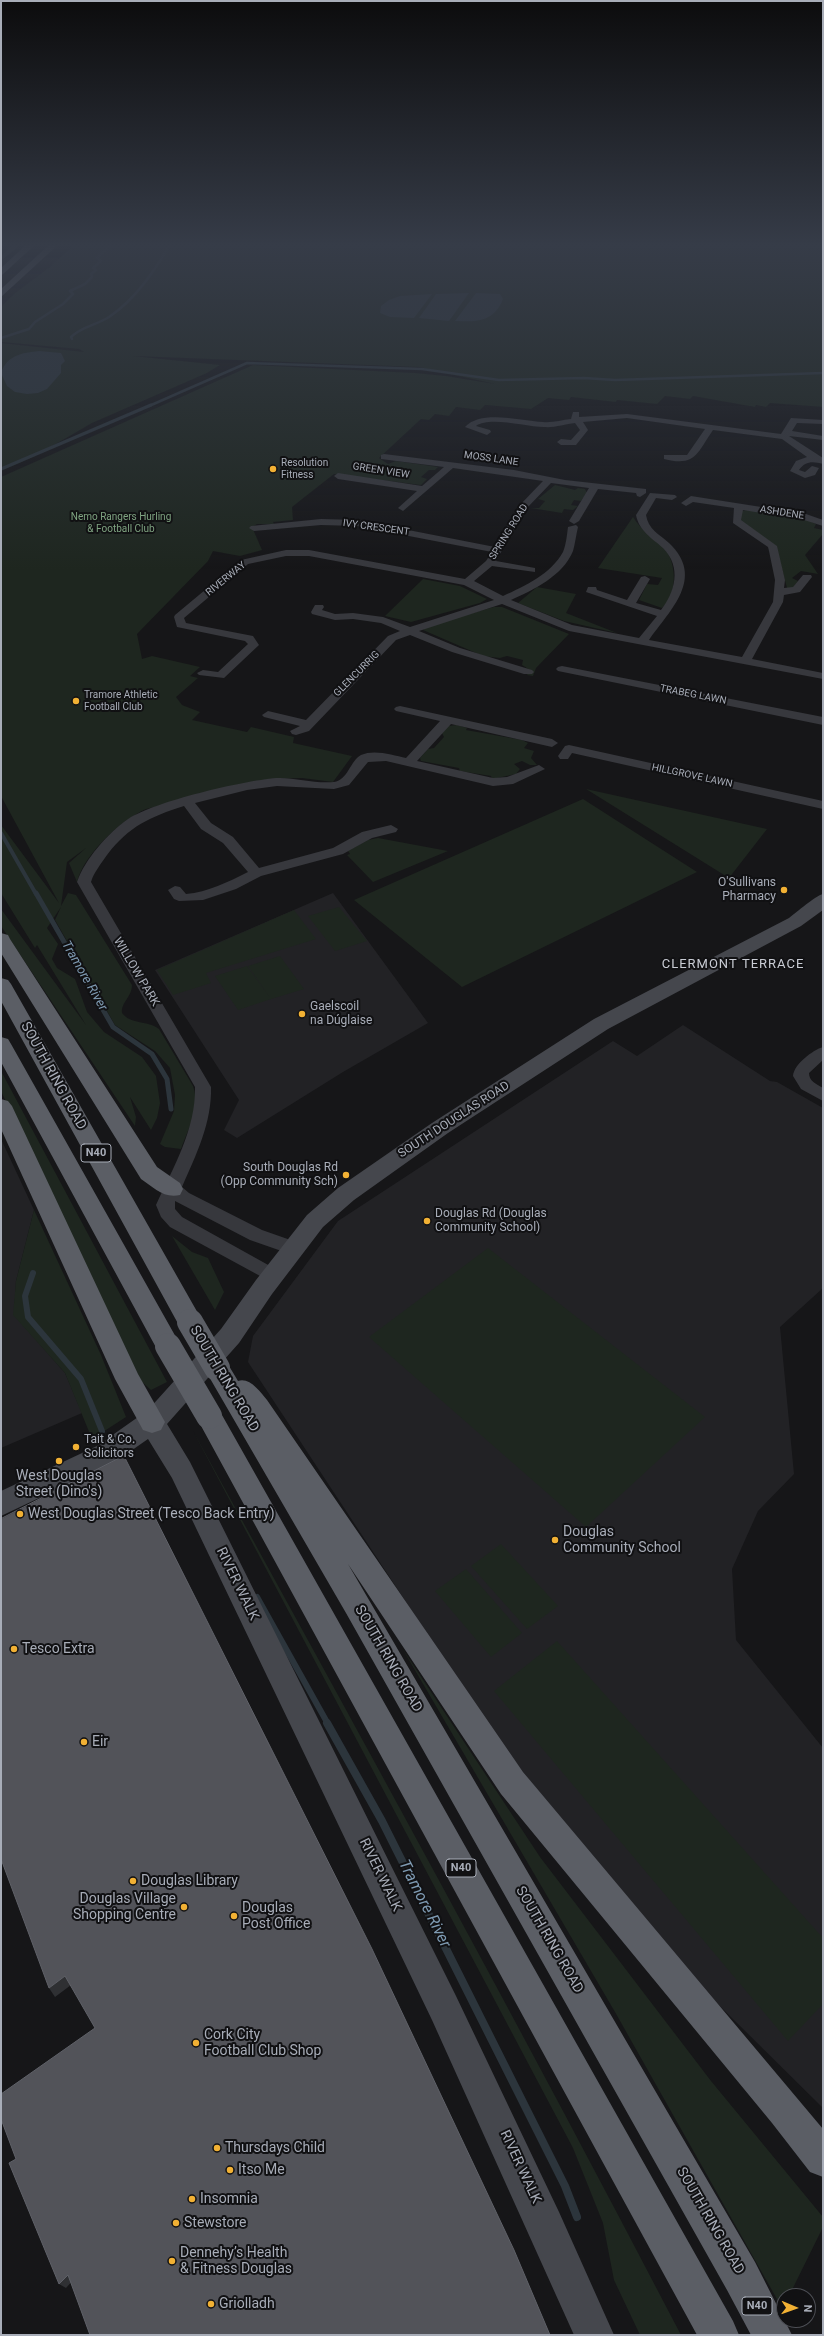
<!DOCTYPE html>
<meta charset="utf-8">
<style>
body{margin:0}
#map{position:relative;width:824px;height:2336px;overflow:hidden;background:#161618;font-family:Roboto,sans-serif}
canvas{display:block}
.frame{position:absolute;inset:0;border:2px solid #a8adb8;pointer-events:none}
.north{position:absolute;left:776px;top:2288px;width:40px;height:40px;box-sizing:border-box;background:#111113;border:1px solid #4d4f55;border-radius:50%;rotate:92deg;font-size:11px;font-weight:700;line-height:16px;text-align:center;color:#a8adb8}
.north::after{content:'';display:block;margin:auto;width:14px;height:18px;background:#f2b134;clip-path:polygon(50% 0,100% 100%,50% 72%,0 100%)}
</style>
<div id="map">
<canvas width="824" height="2336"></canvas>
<div class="frame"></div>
<div class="north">N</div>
</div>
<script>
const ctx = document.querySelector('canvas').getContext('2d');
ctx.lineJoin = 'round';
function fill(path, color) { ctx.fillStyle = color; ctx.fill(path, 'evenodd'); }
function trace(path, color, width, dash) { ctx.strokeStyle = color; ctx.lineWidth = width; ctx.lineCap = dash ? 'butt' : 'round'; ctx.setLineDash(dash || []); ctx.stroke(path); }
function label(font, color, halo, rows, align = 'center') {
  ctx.font = font + ' Roboto,sans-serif'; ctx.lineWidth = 4; ctx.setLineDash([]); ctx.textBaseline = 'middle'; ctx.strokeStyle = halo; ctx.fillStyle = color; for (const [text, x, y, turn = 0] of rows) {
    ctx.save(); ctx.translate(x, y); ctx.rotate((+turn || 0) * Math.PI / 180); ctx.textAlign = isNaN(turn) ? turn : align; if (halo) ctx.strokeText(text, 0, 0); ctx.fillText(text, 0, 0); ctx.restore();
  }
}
fill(new Path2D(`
 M333 893 428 1023 343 1072 237 1138 224 1130 239 1100 155 970Z
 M683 1025 770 1081 777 1082 823 1108V1288L780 1327 794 1474 758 1511 732 1569 736 1640 823 1748V2108L645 1932 485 1722 248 1362 253 1336 338 1221 613 1041 637 1056Z
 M1 1139 34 1210 16 1281 14 1315 65 1373 82 1413 1 1448Z`), '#222225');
fill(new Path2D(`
 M76 243H823V407L770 403 766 407 756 405 755 407 693 396 690 399 665 396 657 404 617 400 616 402 571 397 569 400 548 398 531 409 485 405 480 410 456 407 449 416 435 414 429 420 421 419 379 458 388 464 396 461 438 467 435 470H429L421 477 427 479 421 485 334 474 292 507 293 520 273 522 274 524H257L252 527 262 550 240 556 213 551 208 561 137 634 142 659 152 656 200 667 190 676 198 678 176 697 182 705 200 712 192 720 247 732 251 727 294 737 293 743 352 756 333 782 302 778 269 779 146 809C121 820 84 854 77 882L69 863 86 848 67 862 61 906 68 893 76 895 132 985C132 997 121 1002 122 1013 131 1025 148 1020 159 1029L193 1086C201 1108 188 1129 181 1149L165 1147 160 1144 174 1111 175 1095 170 1068 155 1051 115 1025 55 920 61 907 47 928 58 944 52 959 57 968 75 979 87 1012 104 1032 142 1057 156 1076 160 1103 157 1118 151 1130 130 1097 136 1117 135 1126 1 926V909L86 1025 37 945 35 948 1 893V825L59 903 1 796V477L253 365 415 373 446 376 495 384 419 367 133 356 220 365 207 373 92 423 35 456 1 471V343L84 352 79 349 1 342V307L15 293 50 267Z
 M555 485 575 490 578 488 585 489 587 493 581 501 574 500 571 505 578 506 573 510 564 509 562 513 531 508H539L545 501 538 499Z
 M747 510 805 519 816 524 814 528 823 530V534L805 555 818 574 801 571 792 578 798 581 793 588H787L776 546 740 520 742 511Z
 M633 517C641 531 654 536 664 548 677 562 678 595 662 608L639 600 647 584 658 585 662 578 598 568Z
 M423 579 460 586 487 599 480 603 411 622 385 616Z
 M537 587 576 594 566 613 617 633 564 621 518 603Z
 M494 607H502L569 634 536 668 533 676 527 675 530 670 522 665 523 660 507 656 500 658 483 656 423 630 426 626Z
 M457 725 467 728 466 730 522 740 528 743 524 748 534 751 531 758 537 765H530L522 761 514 764 520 769 516 774 492 779 491 776 460 771 459 768 421 761 420 758 428 749 434 748 444 737 442 733 448 726Z
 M586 789 767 829 729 878Z
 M583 799 697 872 462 987 354 900Z
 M378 838 448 851 373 882 347 855 350 854 348 851 368 840Z
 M339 907 367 941 335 951 308 916Z
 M294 910 316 939 206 973 211 983 173 995 157 970Z
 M280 956 304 989 271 999 248 966Z
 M247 966 271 999 238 1010 215 976Z
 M1 1071 167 1382 151 1390 142 1382 90 1281 1 1091Z
 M34 1210 101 1355 126 1417 92 1439 65 1373 13 1315 16 1281Z
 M172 1236 192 1252 208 1258 224 1292 215 1310Z
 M488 1248 705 1417 586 1527 369 1337Z
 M193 1431C358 1731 523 2031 681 2335H640L614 2280 603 2223 573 2148Z
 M501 1544 558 1606 527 1629 471 1566Z
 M466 1569 522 1633 491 1657 435 1591Z
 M557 1641 823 1938V2004L788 2041 494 1691Z
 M402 1648 540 1857 711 2081 823 2217V2227L789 2296H784L782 2308 615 2012Z`), '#1e261f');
fill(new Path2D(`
 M469 293 449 321 419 318 436 294Z
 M476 293 500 294 503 299C494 322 477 322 455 321Z
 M432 294 414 318 390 317 380 313 381 306 389 300 400 296Z
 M39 351 61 353 65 361 61 365V373L47 389 38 393 27 394 15 392 7 386 1 373C7 355 22 353 39 351Z`), '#2c353c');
trace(new Path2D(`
 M1 338 29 329 35 322 63 304 73 294 70 291 85 284 92 277 91 274 96 270 93 268 101 261 97 258 113 243
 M72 339 71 337C82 326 97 325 109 317 136 299 155 270 171 243
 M149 406 247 363 422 369 499 380 584 378 615 380 823 373`), '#2c353c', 2.5);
trace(new Path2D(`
 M1 469 151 405`), '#2c353c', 3);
trace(new Path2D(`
 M1 833 36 894`), '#2c353c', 4);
trace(new Path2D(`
 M36 893 113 1027 152 1054 167 1079 171 1109`), '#2c353c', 5);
trace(new Path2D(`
 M33 1273 25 1296 28 1317 81 1379 102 1431
 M257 1597 328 1724`), '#2c353c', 6);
trace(new Path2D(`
 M327 1723 382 1821 565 2186 577 2217`), '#2c353c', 8);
fill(new Path2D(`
 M15 243H22L1 261V256Z
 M573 412H579V417L627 414 781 434 791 418 823 420V424L797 423 792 431 823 436V440L789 436 823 458V464C813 461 805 461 799 470L805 472 812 466 819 468 815 475 805 478 790 471 796 461 807 457 782 439 713 430C697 453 696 467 664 459V455H687L705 429 627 418 583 422 588 430 576 445H561L557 442 561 439 571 440 580 430 575 423C565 424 554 428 544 427 526 427 490 416 476 426L490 430 491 432 487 435 465 427C481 409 522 421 543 422 552 423 562 420 571 419Z
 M384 454 514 470 565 480 646 489V493L640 497 637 496 636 493 598 489 579 521 574 524 569 521 589 488 551 483 526 509 496 561 535 568V572L492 566 474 581 503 596C525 586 551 574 563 552 566 545 567 535 568 527L576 525 578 527C576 535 575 544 573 551 563 576 533 590 511 600L572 625 639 638 657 616 586 592 588 587H596L597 590 627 600 641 577 645 576 650 579 636 603 661 610C675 592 682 567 663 548 652 538 639 531 636 515L650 493 675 495 677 497 672 500 656 498 646 515C648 529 659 534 669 543 706 578 670 610 649 640L742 657 773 602 775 580 769 551 768 547 733 523 734 508 693 502 686 506 681 503 691 496 806 514 823 520V526L804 520 743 510 741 520 777 546 785 580 784 588 793 587 803 575H811L812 577 800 592 784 595 783 602 752 659 823 673V679L569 631 502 604 419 631 460 648 532 670 534 672 532 674H524L452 652 410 635 396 640 309 731 296 735 292 734 290 731 300 726 264 717 262 715 268 711 306 720 388 636 400 631 381 623 353 619 335 620 312 614 311 612 315 605H323L324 607 322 610 335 614 353 613 383 617 410 627 494 600 464 585 309 556H286L248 564 184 618 186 623 253 636 259 645 224 678 199 675 197 673 203 670 218 672 248 644 245 641 177 627 174 617 175 615 241 560 286 550H309L465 579 486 561 492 552 357 526 321 525 254 531 249 528 251 526 321 519 357 520 495 547 519 506 543 481 453 468 403 511 398 508 417 491 338 479 334 476 338 473 422 486 444 467 381 459V455Z
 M562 666 823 717V725L558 671 556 669 558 667Z
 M400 706 552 739 558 743 552 747 451 724 417 761 493 778 507 777 539 765 545 769 513 784 493 786 386 761 368 762 349 785 334 789 277 786 247 790 195 803 211 823 233 837 259 868 333 848 362 832 391 825 398 829 396 832 372 838 343 854 261 876 236 889 203 900 179 901 174 899 168 890 175 886 180 887 186 894C208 892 228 882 248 872L223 843 201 829 184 806C150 817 129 826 107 855 101 864 94 872 91 882L211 1087C212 1123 196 1155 182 1187L189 1193 262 1230 299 1243 302 1248 299 1253 293 1255 250 1240 175 1201V1209L182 1217 279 1271 282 1276 279 1281 273 1283 170 1227 161 1217 156 1205C173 1168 196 1129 195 1087L77 882C85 859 108 833 128 819 156 801 242 781 276 778 295 777 314 784 334 782 348 780 350 761 361 755 374 749 393 755 406 758L440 721 396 711 394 709 396 707Z
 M569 745 823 801V809L572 753 568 759H560L558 756 565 746Z
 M823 1047V1060L809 1073C809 1081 816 1084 823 1088V1101L801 1089 793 1076C794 1064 813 1050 823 1047Z`), '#37383d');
fill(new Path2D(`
 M823 894V910L801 926 608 1029 448 1133 354 1200 323 1227 272 1294 239 1343 167 1424 190 1462 456 1996 559 2212 614 2335H574L432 2020 172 1478 148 1439 115 1462 1 1516V1491L97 1446 148 1410 221 1329 256 1280 307 1215 338 1188 432 1123 594 1019 789 918C797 912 815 896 823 894Z`), '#45474d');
fill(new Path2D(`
 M28 243H37L1 276V268Z
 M51 243H60L1 297V289Z
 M1 933 8 935 10 939 157 1167 180 1183 183 1189 180 1195C164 1199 153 1187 141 1179L1 953Z
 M1 978 8 980 11 984 199 1315 202 1322 199 1329 190 1332 181 1329 1 1001Z
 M1 1037 8 1039 11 1044 177 1339 180 1346 177 1353 168 1356 159 1353 1 1062Z
 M1 1099 8 1101 12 1106 138 1374 165 1422 161 1430 152 1433 143 1430 115 1379 1 1129Z
 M217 1358 226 1361 238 1381C250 1377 260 1392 267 1400L523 1772 823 2129V2177L810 2172 772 2123 501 1794 348 1564 755 2262 792 2335H751L727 2290 346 1613 208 1375 204 1368 208 1361Z
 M209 1405 218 1408 733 2321 739 2335H697L200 1424 196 1416 200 1408Z`), '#5b5e65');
trace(new Path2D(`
 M190 1322 217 1368
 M168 1346 209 1416`), '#5b5e65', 26);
fill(new Path2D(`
 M65 1976 71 1985 55 1997 49 1988Z
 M68 2275 74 2279 66 2288 59 2284Z`), '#2f3033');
const building = new Path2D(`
 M124 1456 372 1949 514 2250 550 2335H90L68 2275 59 2284 9 2163 16 2159 1 2119V2094L95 2028 65 1976 49 1988 1 1859V1519Z`);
fill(building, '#525359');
trace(building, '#5f6168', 1);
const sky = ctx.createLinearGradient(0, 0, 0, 570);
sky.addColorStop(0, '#0c0c0d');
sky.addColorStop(0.43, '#363c48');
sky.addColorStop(1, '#363c4800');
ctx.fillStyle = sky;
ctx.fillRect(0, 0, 824, 570);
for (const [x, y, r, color] of [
 [273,469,4,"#f2b134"],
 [76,701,4,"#f2b134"],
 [784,890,4,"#f2b134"],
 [302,1014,4,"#f2b134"],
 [346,1175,4,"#f2b134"],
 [427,1221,4,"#f2b134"],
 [76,1447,4,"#f2b134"],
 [59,1461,4,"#f2b134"],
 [20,1514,4,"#f2b134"],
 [555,1540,4,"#f2b134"],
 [14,1649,4,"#f2b134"],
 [84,1742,4,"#f2b134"],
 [133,1881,4,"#f2b134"],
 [184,1907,4,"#f2b134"],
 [234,1916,4,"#f2b134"],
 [196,2043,4,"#f2b134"],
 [217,2148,4,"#f2b134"],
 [230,2170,4,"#f2b134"],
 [192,2199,4,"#f2b134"],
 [176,2223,4,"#f2b134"],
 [172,2261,4,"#f2b134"],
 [211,2304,4,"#f2b134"]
]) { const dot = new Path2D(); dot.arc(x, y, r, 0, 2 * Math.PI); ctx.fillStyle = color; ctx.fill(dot); trace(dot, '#111113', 1.5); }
label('10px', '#a8adb8', '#111113', [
 ["MOSS LANE",491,459,8],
 ["GREEN VIEW",381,471,9],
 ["ASHDENE",782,513,9],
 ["IVY CRESCENT",376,528,8],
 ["SPRING ROAD",509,532,-58],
 ["RIVERWAY",226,579,-39],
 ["GLENCURRIG",357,674,-45],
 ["TRABEG LAWN",693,695,11],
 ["HILLGROVE LAWN",692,776,12]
]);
label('10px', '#a8adb8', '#111113', [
 ["Resolution",281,463],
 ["Fitness",281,475],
 ["Tramore Athletic",84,695],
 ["Football Club",84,707]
], 'left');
label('10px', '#7fa381', '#111113', [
 ["Nemo Rangers Hurling",121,517],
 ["& Football Club",121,529]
]);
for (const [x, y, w] of [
 [96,1153,30],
 [461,1868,30],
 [757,2306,30]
]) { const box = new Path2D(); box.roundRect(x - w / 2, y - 9, w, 18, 3); ctx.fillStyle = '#111113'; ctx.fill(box); trace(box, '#a8adb8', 1); }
label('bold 11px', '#a8adb8', null, [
 ["N40",96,1153],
 ["N40",461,1868],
 ["N40",757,2306]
]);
label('12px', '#a8adb8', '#111113', [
 ["O'Sullivans",776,883,"right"],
 ["Pharmacy",776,897,"right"],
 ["Gaelscoil",310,1007],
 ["na Dúglaise",310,1021],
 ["South Douglas Rd",338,1168,"right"],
 ["(Opp Community Sch)",338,1182,"right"],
 ["Douglas Rd (Douglas",435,1214],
 ["Community School)",435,1228],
 ["Tait & Co.",84,1440],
 ["Solicitors",84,1454]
], 'left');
label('12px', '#a8adb8', '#111113', [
 ["WILLOW PARK",136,972,59],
 ["SOUTH DOUGLAS ROAD",454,1120,-33]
]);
ctx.letterSpacing = '1px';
label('13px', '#c9ccd4', '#111113', [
 ["CLERMONT TERRACE",733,965]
]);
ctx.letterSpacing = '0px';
label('italic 13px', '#7f9bb3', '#111113', [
 ["Tramore River",84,976,60]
]);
label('14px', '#a8adb8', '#111113', [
 ["SOUTH RING ROAD",53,1076,61],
 ["SOUTH RING ROAD",224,1379,59],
 ["RIVER WALK",237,1584,64],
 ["SOUTH RING ROAD",388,1659,60],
 ["RIVER WALK",380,1875,64],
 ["SOUTH RING ROAD",549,1940,60],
 ["RIVER WALK",520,2167,65],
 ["SOUTH RING ROAD",710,2221,60]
]);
label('14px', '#a8adb8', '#111113', [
 ["West Douglas",59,1476,"center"],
 ["Street (Dino's)",59,1492,"center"],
 ["West Douglas Street (Tesco Back Entry)",28,1514],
 ["Douglas",563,1532],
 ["Community School",563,1548],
 ["Tesco Extra",22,1649],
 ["Eir",92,1742],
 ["Douglas Library",141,1881],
 ["Douglas Village",176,1899,"right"],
 ["Shopping Centre",176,1915,"right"],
 ["Douglas",242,1908],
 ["Post Office",242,1924],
 ["Cork City",204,2035],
 ["Football Club Shop",204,2051],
 ["Thursdays Child",225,2148],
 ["Itso Me",238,2170],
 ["Insomnia",200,2199],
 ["Stewstore",184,2223],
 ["Dennehy’s Health",180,2253],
 ["& Fitness Douglas",180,2269],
 ["Griolladh",219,2304]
], 'left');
label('italic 16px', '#7f9bb3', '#111113', [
 ["Tramore River",424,1904,63]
]);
</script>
